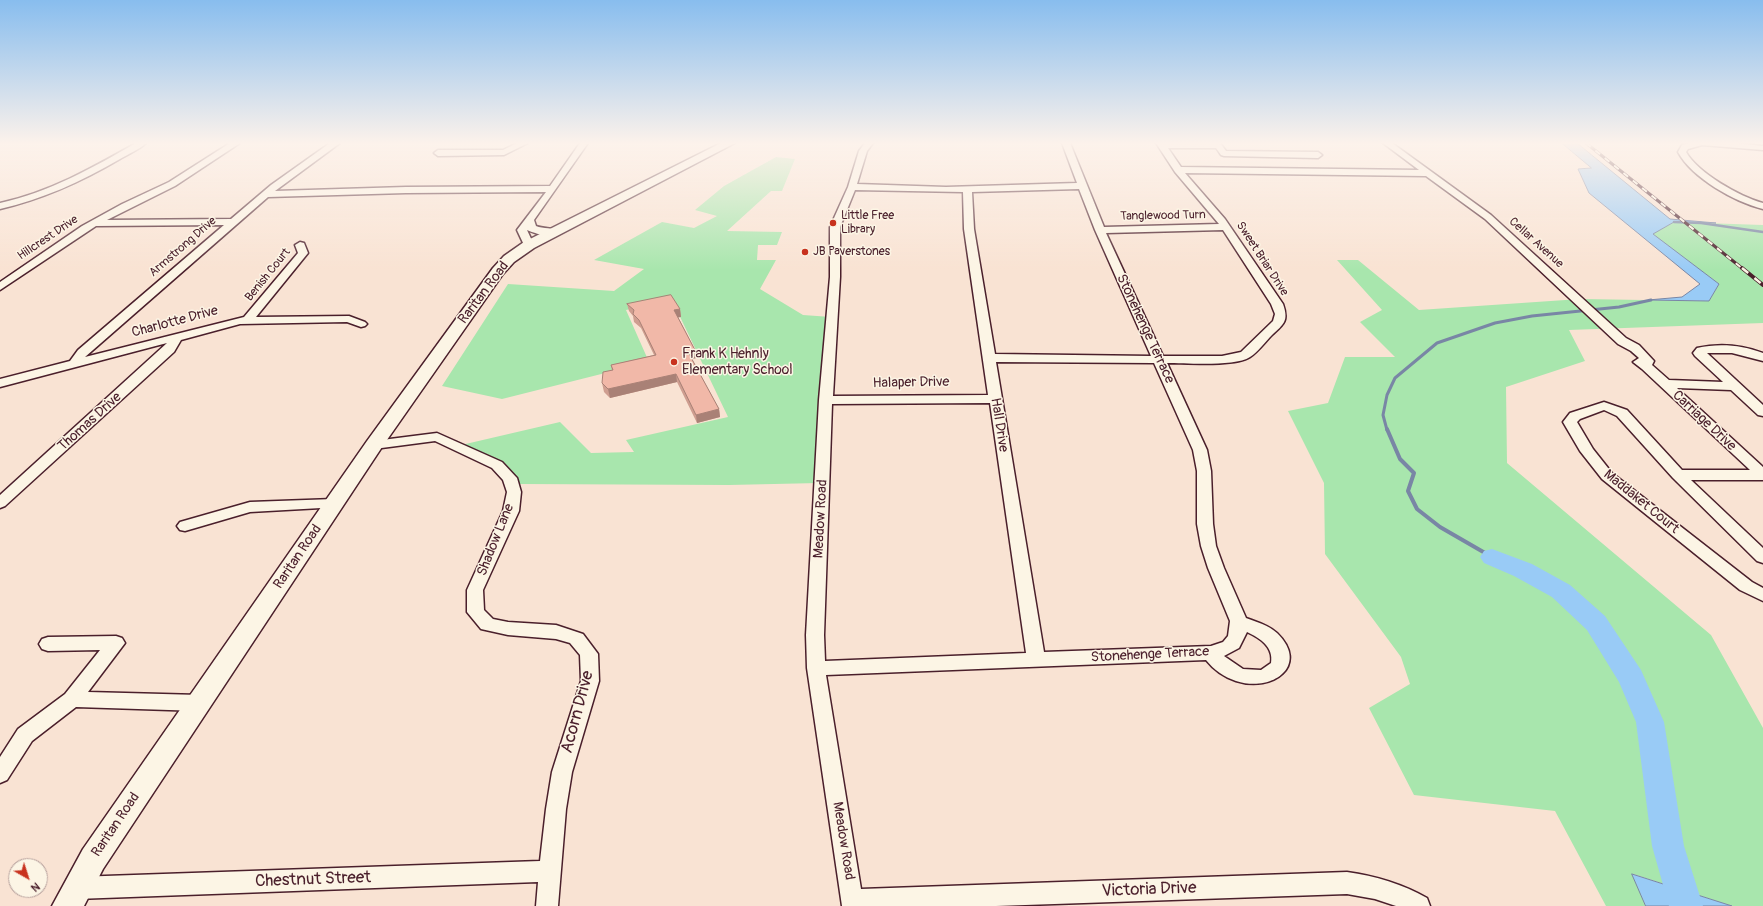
<!DOCTYPE html>
<style>
body{margin:0}
#map{position:relative;width:1763px;height:906px;overflow:hidden;background:#f9e3d3;font-family:Pangolin,sans-serif}
canvas{display:block}
.north{position:absolute;left:8px;top:858px;width:40px;height:40px;box-sizing:border-box;background:#fcf5e5;border:1px solid #b59f9b;border-radius:50%;rotate:141deg;font-size:11px;font-weight:700;line-height:16px;text-align:center;color:#4a1f2b}
.north::after{content:'';display:block;margin:auto;width:14px;height:18px;background:#c8321e;clip-path:polygon(50% 0,100% 100%,50% 72%,0 100%)}
</style>
<div id="map">
<canvas width="1763" height="906"></canvas>
<div class="north">N</div>
</div>
<script>
const ctx = document.querySelector('canvas').getContext('2d');
ctx.lineJoin = 'round';
function fill(path, color) { ctx.fillStyle = color; ctx.fill(path, 'evenodd'); }
function trace(path, color, width, dash) { ctx.strokeStyle = color; ctx.lineWidth = width; ctx.lineCap = dash ? 'butt' : 'round'; ctx.setLineDash(dash || []); ctx.stroke(path); }
function label(font, color, halo, rows, align = 'center') {
  ctx.font = font + ' Pangolin,sans-serif'; ctx.lineWidth = 3; ctx.setLineDash([]); ctx.textBaseline = 'middle'; ctx.strokeStyle = halo; ctx.fillStyle = color; for (const [text, x, y, turn = 0] of rows) {
    ctx.save(); ctx.translate(x, y); ctx.rotate((+turn || 0) * Math.PI / 180); ctx.textAlign = isNaN(turn) ? turn : align; if (halo) ctx.strokeText(text, 0, 0); ctx.fillText(text, 0, 0); ctx.restore();
  }
}
fill(new Path2D(`
 M776 157 795 159 782 191H771L727 231 782 232 777 245H758L757 260H776L760 289 803 315 831 317 819 483 729 485 519 484 457 446 560 422 591 453 634 452 626 440 728 417 672 300 626 310 649 362 502 399 442 386 508 284 614 291 644 269 594 260 662 222 694 228 717 216 695 210 724 186Z
 M1674 222 1763 225V323L1569 330 1585 361 1506 387 1507 463 1711 635 1763 728V906H1732L1633 874 1646 906H1606L1555 811 1414 795 1369 708 1410 684 1401 657 1325 554 1324 483 1288 411 1328 403 1345 357H1395L1360 322 1382 310 1337 260H1358L1419 310 1580 299 1709 301 1719 284 1652 234Z`), '#a8e6ad');
const water = new Path2D(`
 M1562 143H1577L1670 219 1716 223 1674 222 1653 234 1719 284 1709 301 1648 300 1682 297 1700 284 1589 193 1578 169 1591 168Z
 M1632 874 1732 906H1646Z`);
fill(water, '#99cbf6');
trace(water, '#7986a5', 1);
trace(new Path2D(`
 M1674 222 1701 223 1763 232`), '#7986a5', 2.5);
trace(new Path2D(`
 M1387 430 1383 415 1387 395 1395 378 1437 343 1495 323 1532 316 1619 307 1651 300`), '#7986a5', 3);
trace(new Path2D(`
 M1387 429 1400 459 1414 473 1408 491 1417 509 1440 527 1492 557`), '#7986a5', 4);
fill(new Path2D(`
 M1492 549 1532 564 1570 585 1605 616 1641 670 1664 722 1684 846 1703 906H1669L1652 846 1636 722 1619 682 1587 630 1552 597 1514 576 1484 563 1480 557 1484 551Z`), '#99cbf6');
const minor = new Path2D(`
 M136 143H146C139 150 128 154 120 159 81 182 43 199 0 209V203C50 192 92 168 136 143Z
 M230 143H240L175 186 107 220 231 219 271 185 330 143H340L275 191 406 187 550 186 580 143H588L534 220 536 226C543 229 554 227 559 232 552 239 536 234 527 230L534 245 529 248 524 245 517 230 546 192 406 193 268 197 85 357 244 317 298 253 295 245 300 242 304 243 308 253 256 317 349 316 365 322 367 324 365 326 361 327 347 322 240 324 181 340 174 352 5 506 0 508V495L167 343 0 387V379L70 361 78 350 224 225 96 226 0 290V282L82 226 122 204 169 182Z
 M517 143H528L504 155 438 156 434 153 438 150H503Z
 M865 143H873L867 151 857 184 946 187 1077 183 1062 143H1070L1104 227 1219 224 1175 172 1156 143H1220L1226 151 1318 152 1322 155 1318 158 1224 156 1221 155 1216 148H1168L1181 167 1419 170 1383 143H1392L1491 215 1626 338 1639 345 1654 361 1652 365 1669 380 1723 382 1695 356 1693 353 1697 348C1719 343 1742 345 1763 353V361L1732 353H1707L1763 405V416L1758 415 1731 390 1677 388 1763 467V480H1691L1763 548V563L1757 561 1673 478 1617 416 1604 410 1580 419 1577 422 1593 449 1612 473 1752 582 1763 588V601L1740 590 1602 479 1580 451 1563 422 1570 413 1604 402 1627 410 1682 470H1750L1642 369 1633 362 1639 358 1631 351 1618 344 1485 219 1426 176 1185 173 1225 219 1283 304C1289 321 1284 324 1272 335 1265 342 1258 352 1250 357 1235 367 1186 363 1167 363L1207 450 1211 471 1213 524 1216 546 1224 568 1246 618C1257 622 1268 625 1277 633 1310 665 1273 693 1236 681 1224 677 1214 670 1206 660L826 675 861 889 1347 872C1376 876 1402 884 1427 898L1430 906H1396L1375 899 1347 894 996 906H842L807 668 806 635 819 400 830 277V227L848 187 859 151ZM1079 189 1095 230 1151 356 995 354 974 229 972 192ZM855 190 963 192 964 229 988 395 833 396 840 277V227ZM1223 230 1271 304 1275 314 1273 321 1241 352 1222 356H1163L1106 233ZM996 362 1154 363 1193 450 1197 471V524L1201 546 1208 568 1230 621 1228 636 1223 642 1211 646 1044 652ZM990 403 1026 653 825 661 824 635 832 404ZM1247 632C1260 638 1274 647 1271 663L1261 670 1243 669 1224 656 1239 648Z
 M1691 143H1734L1763 146V150L1702 145 1688 149 1686 152C1698 173 1740 197 1763 203V209C1735 202 1692 178 1678 152L1682 145Z
 M437 433 502 462 517 478 521 492 519 511 483 590 484 610 493 619 508 622 556 625 583 634 598 654 599 681 572 772 566 809 558 906H536L538 882 76 899 68 896 65 888 68 880 76 877 540 861 546 809 552 772 581 681 580 655 570 643 556 639 508 635 481 629 467 612V590L503 511 507 492 503 480 492 468 435 441 374 449 369 448 367 445 369 442 374 441Z
 M334 499 339 501 341 504 339 507 250 512 185 531 180 530 177 526 180 522 250 502Z
 M116 636 122 638 125 643 88 692 200 695 207 698 209 703 207 708 200 711 76 707 32 741 7 780 0 783V757L18 729 65 694 100 650 48 651 42 649 39 644 42 639 48 637Z`);
const secondary = new Path2D(`
 M721 143H735L534 248 514 262 503 274 382 447 103 869 84 906H52L83 849 367 441 493 268 504 256 524 242Z`);
trace(minor, '#4a1f2b', 3);
trace(secondary, '#4a1f2b', 3);
fill(minor, '#fcf5e5');
fill(secondary, '#fcf5e5');
const railFar1 = new Path2D(`
 M1586 143 1743 269`);
const rail = new Path2D(`
 M1742 268 1763 285`);
trace(railFar1, '#4a1f2b', 3);
trace(rail, '#4a1f2b', 4);
trace(railFar1, '#fcf5e5', 2, [6]);
trace(rail, '#fcf5e5', 2.5, [8]);
fill(new Path2D(`
 M627 304 680 309 681 317H678L695 350 696 358 692 359 719 409 720 417 697 423 677 382 610 398 604 392 602 383 612 370 611 365 654 355 641 328 634 322 633 316 629 311Z`), '#cf9e90');
fill(new Path2D(`
 M680 309 681 317 675 318 674 310Z
 M695 350 696 358 689 360 688 352Z
 M676 374 677 382 610 398 608 389Z
 M719 409 720 417 697 423 696 415Z`), '#a98176');
const building = new Path2D(`
 M671 295 680 309 674 310 695 350 688 352 719 409 696 415 676 374 608 389 602 383 603 372 613 370 611 365 656 355 639 320 633 314 634 310 627 304Z`);
fill(building, '#f1b8a8');
trace(building, '#a98176', 1);
const sky = ctx.createLinearGradient(0, 0, 0, 270);
sky.addColorStop(0, '#88bdee');
sky.addColorStop(0.53, '#fcf2eb');
sky.addColorStop(1, '#fcf2eb00');
ctx.fillStyle = sky;
ctx.fillRect(0, 0, 1763, 270);
for (const [x, y, r, color] of [
 [833,223,4,"#c8321e"],
 [805,252,4,"#c8321e"],
 [674,362,4,"#c8321e"]
]) { const dot = new Path2D(); dot.arc(x, y, r, 0, 2 * Math.PI); ctx.fillStyle = color; ctx.fill(dot); trace(dot, '#fcf5e5', 1.5); }
label('12px', '#4a1f2b', '#fcf5e5', [
 ["Little Free",841,216],
 ["Library",841,230],
 ["JB Paverstones",813,252]
], 'left');
label('12px', '#4a1f2b', '#fcf5e5', [
 ["Tanglewood Turn",1163,216,-1],
 ["Hillcrest Drive",48,238,-34],
 ["Cellar Avenue",1536,243,42],
 ["Armstrong Drive",183,247,-41],
 ["Sweet Briar Drive",1262,259,57],
 ["Benish Court",268,275,-51]
]);
label('14px', '#4a1f2b', '#fcf5e5', [
 ["Raritan Road",484,293,-53],
 ["Charlotte Drive",175,322,-15],
 ["Stonehenge Terrace",1145,329,65],
 ["Halaper Drive",911,383,-1],
 ["Carriage Drive",1704,421,43],
 ["Thomas Drive",90,422,-42],
 ["Hall Drive",999,425,81],
 ["Maddaket Court",1641,502,39],
 ["Meadow Road",821,519,-87],
 ["Shadow Lane",496,540,-68],
 ["Raritan Road",298,557,-56],
 ["Stonehenge Terrace",1150,655,-3],
 ["Raritan Road",116,825,-56],
 ["Meadow Road",843,841,81]
]);
label('14px', '#4a1f2b', '#fcf5e5', [
 ["Frank K Hehnly",682,354],
 ["Elementary School",682,370]
], 'left');
label('17px', '#4a1f2b', '#fcf5e5', [
 ["Acorn Drive",578,712,-75],
 ["Chestnut Street",313,880,-2],
 ["Victoria Drive",1149,890,-2]
]);
</script>
